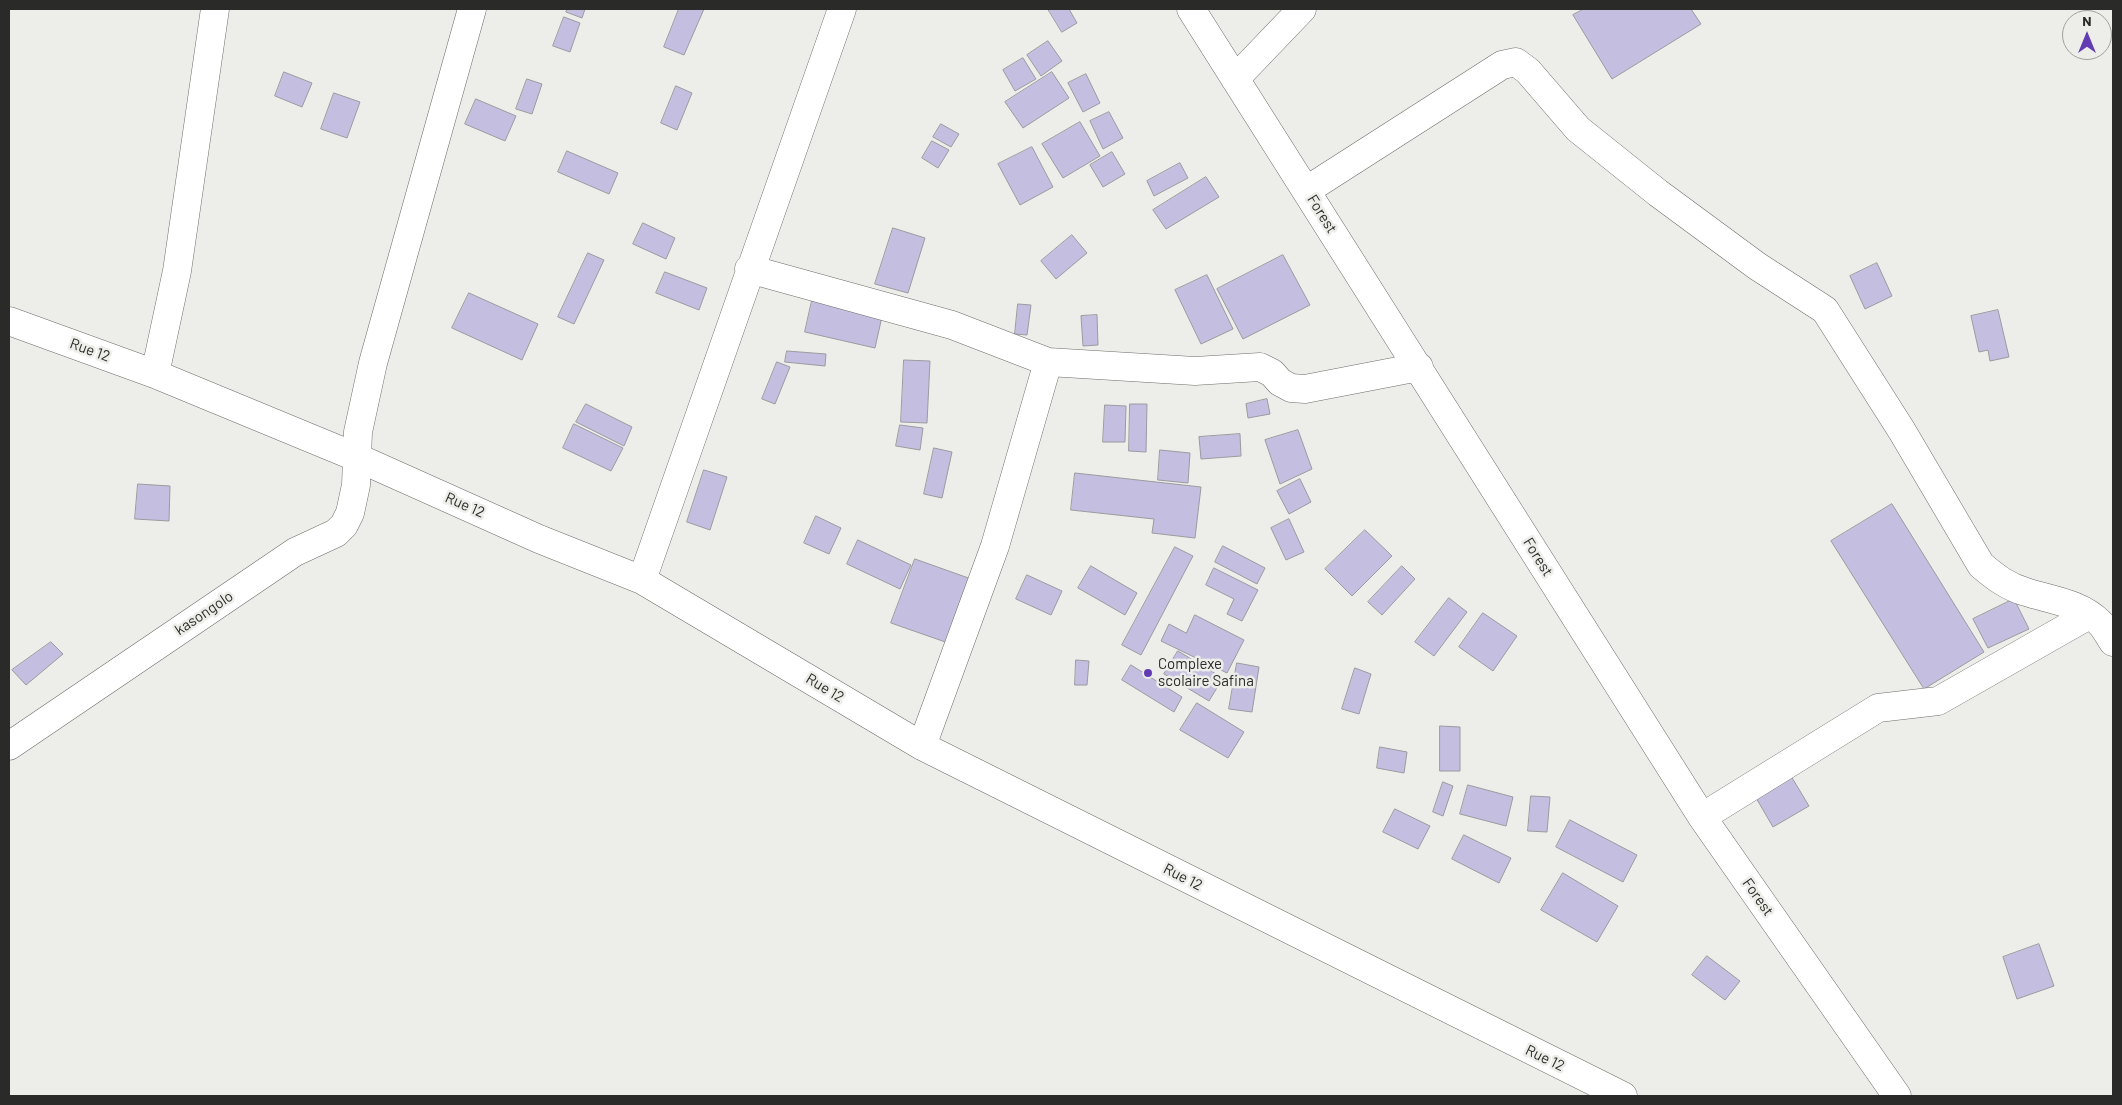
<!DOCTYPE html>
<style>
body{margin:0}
#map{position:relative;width:2122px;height:1105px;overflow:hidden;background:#edede9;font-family:Barlow,sans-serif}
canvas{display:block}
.frame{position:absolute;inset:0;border:10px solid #2a2a28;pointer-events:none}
.north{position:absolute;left:2062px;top:10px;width:50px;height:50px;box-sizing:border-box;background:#edede9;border:1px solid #9f9f9c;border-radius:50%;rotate:0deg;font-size:14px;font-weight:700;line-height:20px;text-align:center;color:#2a2a28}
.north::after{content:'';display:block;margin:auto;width:18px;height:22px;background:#633cb4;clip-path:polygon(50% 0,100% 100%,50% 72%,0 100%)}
</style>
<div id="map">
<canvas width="2122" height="1105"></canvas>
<div class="frame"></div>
<div class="north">N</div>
</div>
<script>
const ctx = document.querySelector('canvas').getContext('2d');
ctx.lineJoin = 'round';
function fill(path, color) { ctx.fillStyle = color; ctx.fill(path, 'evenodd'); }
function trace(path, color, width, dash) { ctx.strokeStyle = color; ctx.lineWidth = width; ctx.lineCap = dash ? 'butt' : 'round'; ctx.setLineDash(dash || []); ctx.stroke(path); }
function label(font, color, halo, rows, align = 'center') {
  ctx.font = font + ' Barlow,sans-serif'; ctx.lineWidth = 5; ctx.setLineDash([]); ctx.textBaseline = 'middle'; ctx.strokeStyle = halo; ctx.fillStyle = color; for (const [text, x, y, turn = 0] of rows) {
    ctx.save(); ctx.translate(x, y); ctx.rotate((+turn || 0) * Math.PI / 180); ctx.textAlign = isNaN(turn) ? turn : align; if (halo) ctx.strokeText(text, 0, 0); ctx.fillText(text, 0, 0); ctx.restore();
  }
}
const building = new Path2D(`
 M568 9H585L582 18 566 12Z
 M679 9H704L684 55 664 47Z
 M1048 9H1069L1077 23 1062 32Z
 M1584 9H1691L1701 24 1612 79 1573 15Z
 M564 17 580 23 570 52 553 46Z
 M1048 41 1062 61 1041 76 1027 55Z
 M1023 58 1036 79 1015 91 1003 70Z
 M284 72 312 83 302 107 275 96Z
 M1052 72 1069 98 1023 128 1005 102Z
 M1086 74 1100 103 1083 112 1068 83Z
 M527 79 542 84 532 114 516 109Z
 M676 86 692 93 677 130 661 123Z
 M334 93 360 102 347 138 321 129Z
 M476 99 516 116 505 141 465 124Z
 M1109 112 1123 138 1103 149 1090 121Z
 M1080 122 1100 156 1063 178 1042 144Z
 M941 124 959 134 951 147 933 137Z
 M932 141 949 150 938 168 922 158Z
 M1032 147 1053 187 1020 205 998 164Z
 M567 151 618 173 609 194 558 172Z
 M1112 152 1125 174 1103 187 1090 165Z
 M1180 163 1188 178 1154 196 1147 181Z
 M1206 177 1219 197 1166 229 1153 210Z
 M643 223 675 238 666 259 633 244Z
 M893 228 925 238 908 293 875 284Z
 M1072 235 1087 253 1056 279 1041 261Z
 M588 253 604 260 574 324 558 317Z
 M1283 255 1310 305 1243 339 1217 289Z
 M1877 263 1892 296 1865 309 1850 276Z
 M665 272 707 288 699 310 656 293Z
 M1207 275 1233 329 1201 344 1175 290Z
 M469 293 538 324 522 360 452 328Z
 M813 296 883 312 875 348 805 332Z
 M1018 304 1031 305 1027 335 1015 334Z
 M1998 310 2009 357 1990 361 1988 350 1979 352 1971 316Z
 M1097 315 1098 345 1083 346 1081 316Z
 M787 351 826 354 825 366 785 362Z
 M904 360 930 361 927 423 901 422Z
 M777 362 790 367 775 404 762 399Z
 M1267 399 1270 414 1248 418 1246 404Z
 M586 404 632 427 624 446 576 422Z
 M1130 404H1147L1146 452 1129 451Z
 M1105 405 1126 406 1125 442H1103Z
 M574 424 623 448 611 471 563 448Z
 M900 425 923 428 920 450 896 446Z
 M1298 430 1312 469 1280 484 1265 440Z
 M1240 434 1241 456 1201 459 1199 437Z
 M934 448 952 452 942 498 924 494Z
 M1160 450 1190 453 1188 483 1158 480Z
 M704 470 727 477 710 530 687 522Z
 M1075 473 1201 487 1195 538 1152 533 1154 519 1071 510Z
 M1300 479 1311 502 1289 514 1277 491Z
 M138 484 170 486 169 521 135 519Z
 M1892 504 1984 652 1924 689 1831 541Z
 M816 516 841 528 829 554 804 543Z
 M1289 519 1304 552 1286 560 1271 528Z
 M1365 530 1392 556 1352 596 1325 569Z
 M858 540 911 565 900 589 847 564Z
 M1223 546 1265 568 1257 584 1215 562Z
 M1175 547 1193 556 1141 655 1122 645Z
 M915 559 974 580 951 644 891 623Z
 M1091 566 1137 593 1125 615 1078 588Z
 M1402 566 1415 579 1382 615 1368 602Z
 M1214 568 1258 590 1242 621 1227 614 1234 599 1206 585Z
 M1027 575 1062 591 1051 615 1016 599Z
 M1449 598 1467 612 1434 656 1415 642Z
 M2014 599 2029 629 1988 648 1973 619Z
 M1483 613 1517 636 1493 671 1459 647Z
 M1195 615 1244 640 1227 673 1161 641 1169 624 1186 633Z
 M51 642 63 654 26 685 12 670Z
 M1178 651 1223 678 1209 701 1164 674Z
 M1076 660 1089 661 1087 685H1075Z
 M1237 663 1259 667 1252 712 1229 709Z
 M1131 665 1182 697 1174 712 1122 680Z
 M1355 668 1371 674 1359 714 1342 709Z
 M1197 703 1244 732 1228 758 1180 730Z
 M1440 726 1460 727V771H1440Z
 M1380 747 1407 752 1404 773 1377 768Z
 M1788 771 1809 806 1773 827 1752 791Z
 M1443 782 1453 786 1443 816 1433 812Z
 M1468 785 1513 797 1506 826 1460 814Z
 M1531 796 1550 797 1547 832 1528 831Z
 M1395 809 1430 826 1418 849 1383 832Z
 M1570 820 1637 855 1623 882 1556 847Z
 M1464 835 1511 858 1499 883 1452 859Z
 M1563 873 1618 906 1597 942 1541 910Z
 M2039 944 2054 986 2017 999 2003 957Z
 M1707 956 1740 981 1725 1000 1692 975Z`);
fill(building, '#c4bee1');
trace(building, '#9b9a9e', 1);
const minor = new Path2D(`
 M1191 9 1702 817 1897 1096
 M1235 79 1302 9
 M1307 190 1502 65 1516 62 1528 71 1578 129 1658 193 1757 266 1825 310 1902 431 1981 565C1995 577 2008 587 2026 592 2051 600 2081 603 2100 623 2105 628 2109 636 2113 642
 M749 269 952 325 1048 362 1195 371 1260 367 1272 373 1280 382 1291 388 1305 389 1419 367
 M9 321 155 374 356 457 539 539 642 580 922 746 1623 1096
 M155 374 177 271 215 9
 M642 580 842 9
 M9 746 295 552 336 533 344 525 350 513 356 485 358 432 373 363 472 9
 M922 746 995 546 1048 362
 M1702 817 1878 708 1938 701 2089 615`);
trace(minor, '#6d6d6a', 29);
trace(minor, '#fff', 28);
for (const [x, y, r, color] of [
 [1148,673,5,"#633cb4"]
]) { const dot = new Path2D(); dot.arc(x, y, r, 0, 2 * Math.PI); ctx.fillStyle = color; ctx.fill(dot); trace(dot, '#edede9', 2); }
label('15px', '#2a2a28', '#edede9', [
 ["Forest",1322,214,58],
 ["Rue 12",90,350,20],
 ["Rue 12",465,505,24],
 ["Forest",1538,557,58],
 ["kasongolo",204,613,-34],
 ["Rue 12",825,688,31],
 ["Rue 12",1183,877,27],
 ["Forest",1758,897,55],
 ["Rue 12",1545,1058,26]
]);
label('15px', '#2a2a28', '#edede9', [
 ["Complexe",1158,664],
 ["scolaire Safina",1158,681]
], 'left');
</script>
